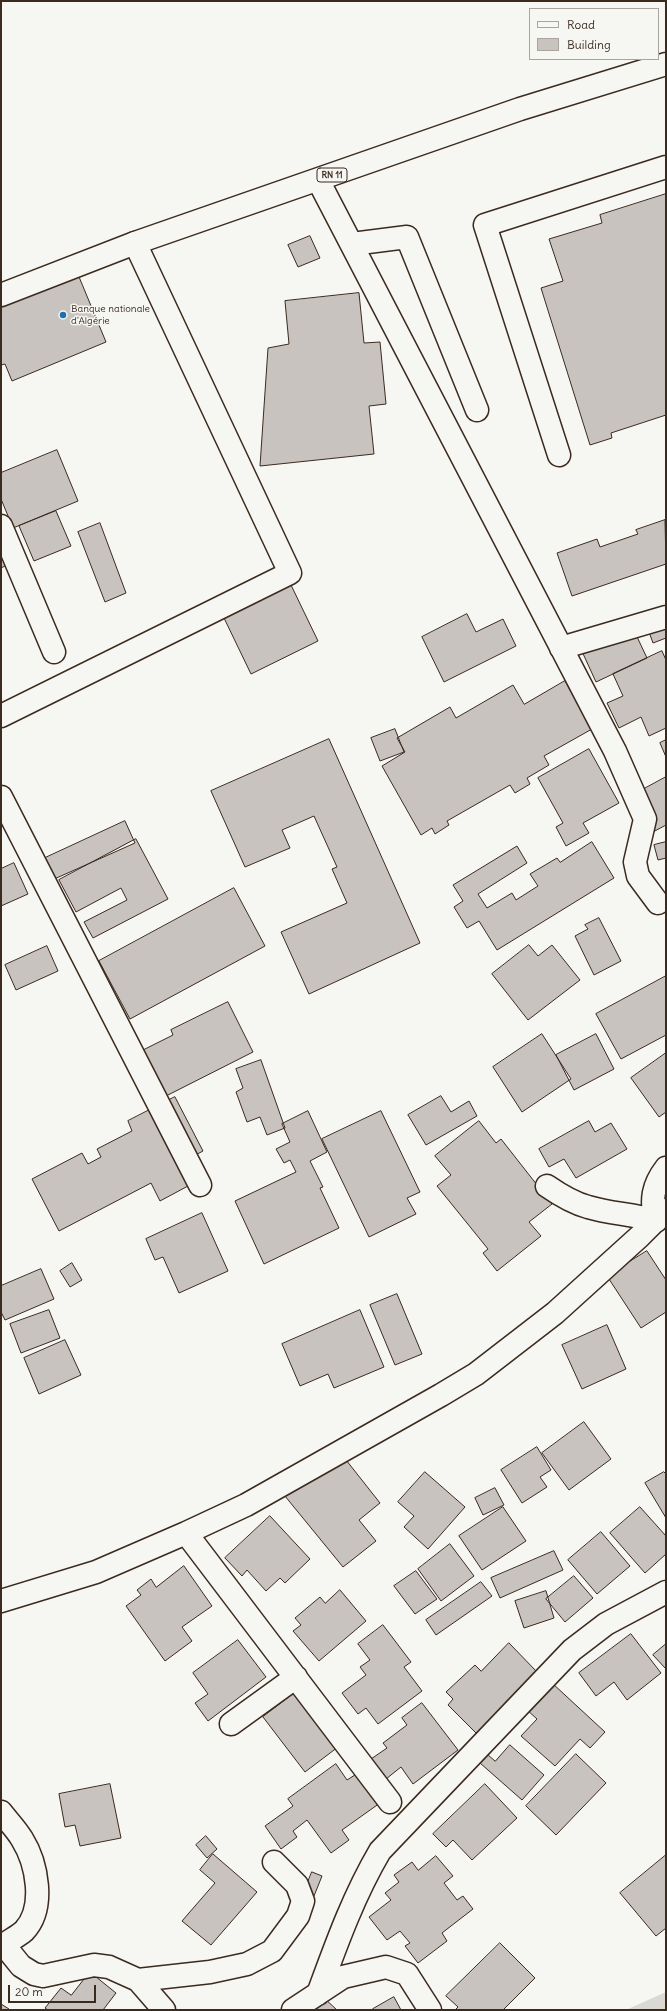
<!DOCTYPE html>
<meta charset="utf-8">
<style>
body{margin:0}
#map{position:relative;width:667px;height:2011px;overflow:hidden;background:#f6f6f2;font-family:Delius,sans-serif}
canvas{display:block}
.frame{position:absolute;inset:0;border:2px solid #3b2a1e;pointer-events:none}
.legend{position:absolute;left:529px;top:8px;width:130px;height:52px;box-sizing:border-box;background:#f6f6f2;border:1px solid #aba49d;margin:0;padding:5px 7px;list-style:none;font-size:12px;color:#3b2a1e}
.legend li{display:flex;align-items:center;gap:8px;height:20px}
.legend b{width:20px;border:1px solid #aba49d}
.scale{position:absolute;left:8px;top:1985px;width:88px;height:18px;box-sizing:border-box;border:2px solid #3b2a1e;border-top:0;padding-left:5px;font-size:12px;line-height:14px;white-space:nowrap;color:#3b2a1e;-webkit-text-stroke:3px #f6f6f2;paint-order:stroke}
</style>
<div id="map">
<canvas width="667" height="2011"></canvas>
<div class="frame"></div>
<ul class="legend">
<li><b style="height:5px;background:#f6f6f2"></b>Road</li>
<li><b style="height:11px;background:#c8c3be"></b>Building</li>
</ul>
<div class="scale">20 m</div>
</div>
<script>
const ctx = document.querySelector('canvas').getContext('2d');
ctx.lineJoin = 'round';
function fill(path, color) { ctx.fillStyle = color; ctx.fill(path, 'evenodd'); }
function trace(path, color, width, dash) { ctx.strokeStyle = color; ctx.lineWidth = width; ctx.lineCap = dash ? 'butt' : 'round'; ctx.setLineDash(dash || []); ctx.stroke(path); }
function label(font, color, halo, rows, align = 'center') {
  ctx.font = font + ' Delius,sans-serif'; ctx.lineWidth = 3; ctx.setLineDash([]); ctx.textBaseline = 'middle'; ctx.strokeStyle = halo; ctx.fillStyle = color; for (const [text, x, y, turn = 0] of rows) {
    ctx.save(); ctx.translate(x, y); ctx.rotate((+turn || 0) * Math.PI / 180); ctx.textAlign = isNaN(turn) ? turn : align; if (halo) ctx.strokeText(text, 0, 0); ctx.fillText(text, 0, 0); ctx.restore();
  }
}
fill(new Path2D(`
 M666 1992V2010H626Z`), '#dad9d3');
const building = new Path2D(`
 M666 194V415L611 433 612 438 590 445 541 288 563 281 549 239 602 223 600 215Z
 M310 236 320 258 298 267 288 245Z
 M77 272 106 342 12 381 5 364 1 365V304Z
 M359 293 364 343 380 342 386 404 369 406 374 454 260 466 268 348 289 344 285 301Z
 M57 450 78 501 13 528 1 499V473Z
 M56 511 71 546 34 561 19 526Z
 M665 520 666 564 572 596 557 553 597 539 600 547 638 534 636 530Z
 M100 523 126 593 105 602 78 532Z
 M1 549 7 565 1 568Z
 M291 585 318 641 251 674 224 618Z
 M467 614 476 632 503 619 516 646 444 682 422 637Z
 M666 614V638L653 643 645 621Z
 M631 624 647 658 596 682 580 647Z
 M662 651 666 660V728L649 736 641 717 619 728 607 703 623 696 613 674Z
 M565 681 592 729 544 756 549 765 527 778 530 784 515 793 510 785 447 821 449 825 435 834 432 828 421 835 382 766 405 752 397 738 450 707 456 718 513 685 524 704Z
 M395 729 404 752 380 761 371 738Z
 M329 739 420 943 309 994 281 932 347 903 332 869 337 867 314 816 282 830 290 848 245 867 211 791Z
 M666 740V757L660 743Z
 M589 749 619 803 583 823 589 833 566 846 556 827 563 823 538 778Z
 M666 777V825L653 832 633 795Z
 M125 821 135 843 52 880 43 859Z
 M136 839 168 899 93 938 84 922 127 900 121 888 76 912 59 880Z
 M592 842 614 878 497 950 479 921 467 928 454 907 463 901 453 885 517 846 527 863 478 894 487 908 512 893 516 900 538 886 530 874 557 858 560 862Z
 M666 842V858L658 860 654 845Z
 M14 863 28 894 1 906V869Z
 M234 888 265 946 130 1019 99 961Z
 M599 918 621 961 594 975 575 936 588 929 585 925Z
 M529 945 538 956 552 945 580 980 528 1020 492 974Z
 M47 946 58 971 16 990 5 965Z
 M666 976V1035L621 1059 596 1014Z
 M228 1002 253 1052 166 1096 143 1050 173 1035 171 1030Z
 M542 1034 571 1079 522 1112 493 1067Z
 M596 1034 614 1069 574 1090 556 1055Z
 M666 1053V1112L659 1117 631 1078Z
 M261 1060 285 1128 267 1135 260 1117 247 1122 236 1092 243 1088 236 1069Z
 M441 1096 451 1112 469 1101 477 1116 426 1145 408 1115Z
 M175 1097 203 1151 177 1165 188 1186 160 1201 151 1183 59 1231 32 1179 82 1153 88 1164 101 1157 97 1149 132 1131 128 1121Z
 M308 1111 327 1152 310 1161 323 1187 320 1188 339 1228 264 1264 235 1201 296 1172 290 1160 284 1163 276 1149 290 1142 282 1124Z
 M381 1111 420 1192 407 1198 416 1214 369 1237 322 1139Z
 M479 1121 496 1143 501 1139 552 1204 529 1222 541 1236 497 1271 483 1253 488 1249 437 1186 451 1175 435 1156Z
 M589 1121 595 1132 611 1123 627 1149 576 1178 564 1159 549 1167 539 1149Z
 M202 1213 228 1271 179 1293 163 1257 155 1260 146 1239Z
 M647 1251 666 1280V1312L641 1328 607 1276Z
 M72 1263 82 1280 70 1287 60 1271Z
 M41 1269 54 1299 5 1320 1 1312V1286Z
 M397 1294 422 1354 395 1365 370 1305Z
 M49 1310 60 1338 21 1353 10 1324Z
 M360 1310 384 1367 334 1388 328 1374 300 1386 282 1344Z
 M607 1325 626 1369 582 1389 562 1345Z
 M65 1340 81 1375 39 1394 24 1358Z
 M584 1422 611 1459 569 1490 542 1453Z
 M335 1446 380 1503 359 1520 376 1541 343 1567 280 1490Z
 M537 1447 551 1470 540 1477 547 1487 522 1503 501 1470Z
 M425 1472 465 1507 428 1549 404 1527 414 1516 398 1502Z
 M664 1472 666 1474V1518L645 1483Z
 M495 1488 504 1505 483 1515 475 1498Z
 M503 1507 526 1541 482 1570 459 1536Z
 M640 1507 666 1536V1554L645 1573 610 1533Z
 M270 1516 310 1559 285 1583 280 1578 266 1591 247 1570 242 1576 225 1558Z
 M601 1532 630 1566 597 1594 568 1560Z
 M450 1544 474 1576 441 1601 418 1569Z
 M554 1551 563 1570 500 1598 491 1578Z
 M184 1566 212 1606 182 1627 192 1641 165 1661 126 1606 141 1595 137 1590 151 1579 156 1587Z
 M416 1571 437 1599 415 1614 394 1586Z
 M574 1576 593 1598 565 1622 546 1599Z
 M481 1582 492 1596 436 1635 426 1620Z
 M340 1590 366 1621 319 1661 293 1631 301 1625 295 1618 320 1597 325 1603Z
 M546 1591 554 1618 524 1628 515 1601Z
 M383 1625 411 1662 404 1667 422 1691 378 1724 366 1708 358 1714 342 1693 366 1675 360 1667 370 1660 358 1644Z
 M631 1634 661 1673 627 1700 614 1682 596 1696 579 1673Z
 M238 1640 266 1677 208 1721 195 1703 208 1694 193 1673Z
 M509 1643 538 1673 476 1733 448 1705 453 1699 446 1692 475 1665 481 1671Z
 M666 1644V1669L653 1655Z
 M552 1683 605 1732 590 1748 580 1739 555 1766 521 1736 537 1719 527 1710Z
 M296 1692 338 1747 305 1772 263 1717Z
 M422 1703 458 1750 413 1784 401 1767 386 1779 371 1759 387 1748 383 1743 407 1725 402 1718Z
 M510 1745 544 1775 522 1800 480 1763 488 1755 495 1761Z
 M576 1754 606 1783 556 1835 526 1806Z
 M336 1764 347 1780 358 1773 380 1803 342 1830 349 1840 331 1853 307 1820 293 1831 297 1837 281 1849 265 1826 293 1806 288 1799Z
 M110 1784 121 1838 80 1846 75 1825 65 1827 59 1794Z
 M485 1784 517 1818 472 1860 453 1840 446 1847 433 1834Z
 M206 1836 217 1849 207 1858 196 1845Z
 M213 1854 257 1892 211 1945 182 1921 215 1883 200 1870Z
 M666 1855V1928L656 1936 620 1893Z
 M436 1856 453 1876 444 1883 457 1900 463 1896 473 1909 442 1933 447 1941 418 1963 405 1946 410 1943 400 1931 387 1940 369 1917 391 1900 385 1893 399 1882 394 1875 412 1862 418 1870Z
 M312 1872 322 1876 314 1896 304 1892Z
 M500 1943 535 1978 503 2010H455L458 2007 446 1996Z
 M90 1972 116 1993 103 2010H48L45 2008 61 1988 71 1995Z
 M323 1997 337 2010H310Z
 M394 1997 401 2010H374L373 2009Z
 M1 2004 9 2009 8 2010H1Z`);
fill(building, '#c8c3be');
trace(building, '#3b2a1e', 1);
const street = new Path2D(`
 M318 180 615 751 645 819 635 862 638 876 658 903
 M352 244 407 237 477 410
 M559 455 485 225 666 167
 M1 526 54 652
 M561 648 666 617
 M1 716 290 573 135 243
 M1 797 200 1185
 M547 1186C560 1195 573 1203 588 1207 611 1214 634 1214 656 1221
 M656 1221C650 1200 653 1185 666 1168
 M186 1533 390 1802
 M1 1601 96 1572 186 1533 246 1505 441 1395 476 1374 555 1313 640 1236 666 1210
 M231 1724 296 1677
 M1 1812C8 1821 16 1829 22 1839 37 1863 46 1908 24 1931 17 1937 8 1941 1 1947
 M4 1945 21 1966 34 1974 43 1976 94 1965 109 1967 138 1980 164 2010
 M138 1980 210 1972 247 1964 272 1951 298 1916 303 1901 297 1885 274 1862
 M318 1994C336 1945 353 1897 380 1851L572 1650 606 1624 666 1592
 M293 2010 343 1977 386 1967 407 1974 430 2010`);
const primary = new Path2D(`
 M1 295 135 243 520 109 666 64`);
trace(street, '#3b2a1e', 25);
trace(primary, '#3b2a1e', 25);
trace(street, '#f6f6f2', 22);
trace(primary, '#f6f6f2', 22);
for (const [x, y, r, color] of [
 [63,315,4,"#1f6fb2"]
]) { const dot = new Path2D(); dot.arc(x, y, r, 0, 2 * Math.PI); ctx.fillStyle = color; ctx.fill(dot); trace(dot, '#f6f6f2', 1.5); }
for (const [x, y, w] of [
 [332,175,30]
]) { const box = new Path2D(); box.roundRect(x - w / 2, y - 7, w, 14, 3); ctx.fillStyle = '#f6f6f2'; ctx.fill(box); trace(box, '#3b2a1e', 1); }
label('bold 9px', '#3b2a1e', null, [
 ["RN 11",332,175]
]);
label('10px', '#3b2a1e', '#f6f6f2', [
 ["Banque nationale",71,309],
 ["d'Algérie",71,321]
], 'left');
</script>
